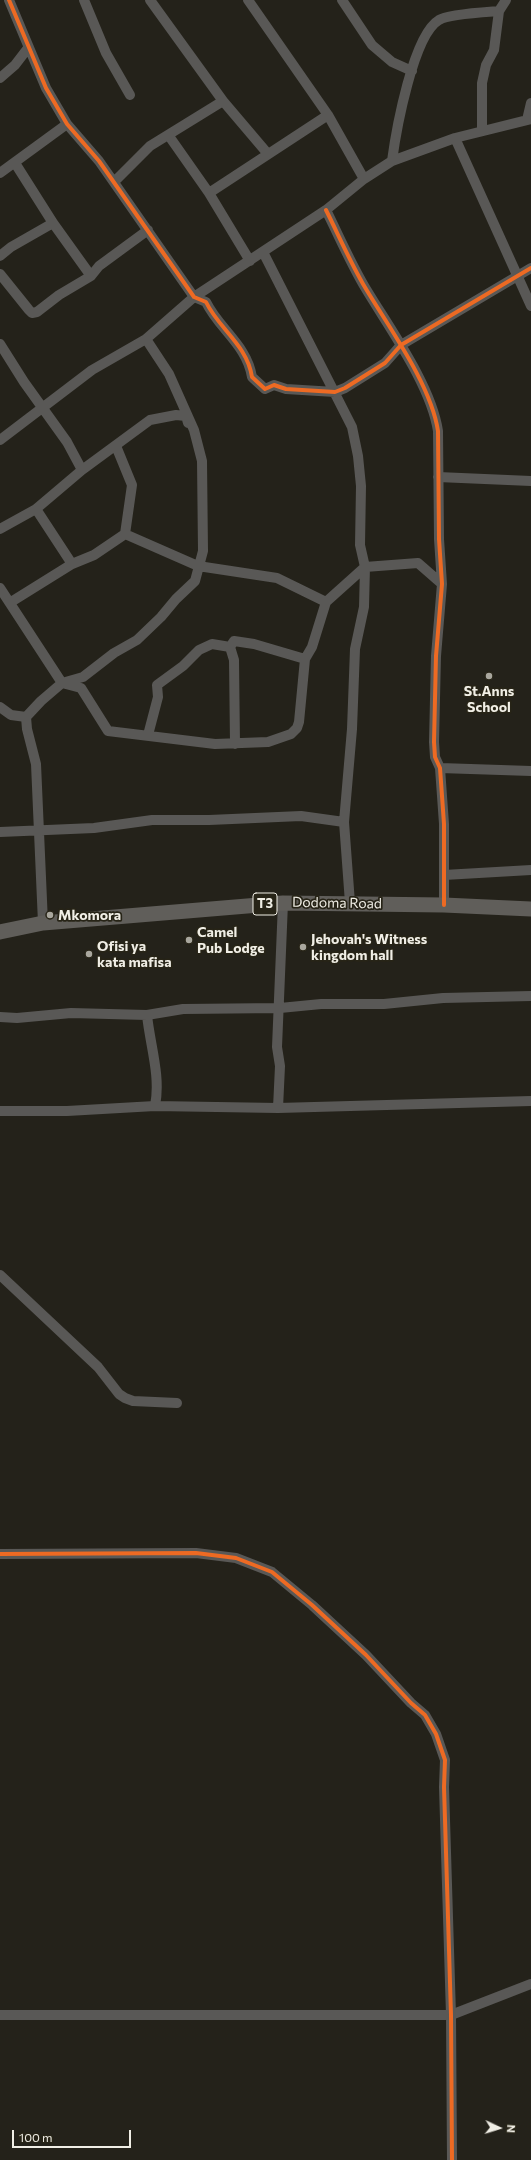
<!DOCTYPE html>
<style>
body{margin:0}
#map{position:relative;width:531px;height:2160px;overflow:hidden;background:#24221a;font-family:Commissioner,sans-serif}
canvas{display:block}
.north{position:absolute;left:479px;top:2108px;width:40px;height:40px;-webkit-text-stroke:3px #272417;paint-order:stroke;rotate:94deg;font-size:11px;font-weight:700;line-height:16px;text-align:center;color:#f0eee5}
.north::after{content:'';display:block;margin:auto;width:14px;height:18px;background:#f0eee5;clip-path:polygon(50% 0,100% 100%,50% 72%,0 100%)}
.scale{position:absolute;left:12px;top:2130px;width:119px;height:18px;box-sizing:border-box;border:2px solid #f0eee5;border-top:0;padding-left:5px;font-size:12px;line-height:14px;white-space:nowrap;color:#f0eee5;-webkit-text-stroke:3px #272417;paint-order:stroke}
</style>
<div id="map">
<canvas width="531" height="2160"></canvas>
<div class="north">N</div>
<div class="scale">100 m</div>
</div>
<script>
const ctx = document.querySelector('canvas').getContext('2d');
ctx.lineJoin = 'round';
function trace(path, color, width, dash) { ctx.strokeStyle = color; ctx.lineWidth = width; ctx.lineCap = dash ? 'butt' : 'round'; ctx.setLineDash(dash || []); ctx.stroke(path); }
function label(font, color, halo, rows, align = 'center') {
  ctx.font = font + ' Commissioner,sans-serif'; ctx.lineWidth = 3.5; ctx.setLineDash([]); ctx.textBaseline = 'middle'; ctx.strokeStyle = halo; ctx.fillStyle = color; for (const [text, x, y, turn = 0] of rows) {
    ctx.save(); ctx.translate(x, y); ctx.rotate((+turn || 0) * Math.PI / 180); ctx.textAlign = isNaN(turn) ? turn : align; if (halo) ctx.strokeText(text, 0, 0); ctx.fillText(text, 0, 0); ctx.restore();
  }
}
trace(new Path2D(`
 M9 0 46 88 67 124 99 161 194 297 206 302C219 329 247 345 252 377L265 389 274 385 286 389 335 392 345 388 385 363 401 345 531 268
 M84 0 106 53 130 95
 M150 0 223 101 268 154
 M248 0 328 115 364 179
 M342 0 372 45 392 62 412 71
 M0 78 15 65 28 48
 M527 120 531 103
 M482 131V83L486 65 494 50 499 11 506 0
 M169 136 209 193 250 261
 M455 138 531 306
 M392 161C396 131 413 35 439 20 448 14 487 12 499 11
 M15 163 53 223
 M0 173 67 124
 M114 182 150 146 223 101
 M209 193 328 115
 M326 210C339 236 351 264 366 289 390 329 431 385 438 431L439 539 442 584 436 656 434 742 435 757 440 768 444 824V905
 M263 252 352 427 358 456 361 486 360 545 365 567 364 607 355 649 352 729 344 822 350 903
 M0 256 11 247 53 223 91 276
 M0 274 29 310 32 313 37 312 59 295 91 276 99 266 148 230
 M0 344 24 382 67 442 82 470
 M0 440 92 370 146 339 194 297 326 210 364 179 392 161 455 138 531 119
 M438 477 531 481
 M36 509 72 564
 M0 529 36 509 82 470 150 420 176 415 186 416 188 423
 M125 534 198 566 277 578 326 602 365 567 418 563 442 584
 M0 588 62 683 81 688 108 731 215 744 268 742 291 734 297 728 299 722 305 659 312 647 326 602
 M11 602 72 564 94 555 125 534 132 485 116 446
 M230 647 234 660 235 744
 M0 707 11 715 26 717
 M148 735 158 697 157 685 183 666 199 650 212 644 230 647 234 641 254 644 305 659
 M440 768 531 771
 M0 832 94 828 152 820H209L301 816 344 822
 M444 875 531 870
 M43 923 36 764 27 729 26 717 41 701 62 683 83 677 114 653 137 640 161 617 176 599 195 581 203 551 202 461 194 430 169 374 146 339
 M147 1015C150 1045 161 1076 155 1106
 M0 1017 17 1018 71 1013 147 1015 183 1009 280 1008 321 1004H384L443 998 531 996
 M278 1108 280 1066 277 1047 283 903
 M0 1111H67L155 1106 278 1108 531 1101
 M0 1275 98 1367 119 1394 125 1398 133 1401 177 1403
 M0 1554 196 1553 236 1558 272 1572 312 1605 366 1655 411 1703 425 1715 436 1734 445 1760 444 1787 451 2015 452 2160
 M0 2015H451L531 1984`), '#595856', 10);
trace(new Path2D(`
 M0 932 43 923 283 903 444 905 531 909`), '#605e5a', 15);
trace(new Path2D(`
 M9 0 46 88 67 124 99 161 194 297 206 302C219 329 247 345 252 377L265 389 274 385 286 389 335 392 345 388 385 363 401 345 531 268
 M326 210C339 236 351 264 366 289 390 329 431 385 438 431L439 539 442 584 436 656 434 742 435 757 440 768 444 824V905
 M0 1554 196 1553 236 1558 272 1572 312 1605 366 1655 411 1703 425 1715 436 1734 445 1760 444 1787 451 2015 452 2160`), '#ed6a23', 4);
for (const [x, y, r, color] of [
 [489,676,4,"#a9a79e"],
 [50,915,4,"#a9a79e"],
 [189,940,4,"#a9a79e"],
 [303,947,4,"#a9a79e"],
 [89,954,4,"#a9a79e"]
]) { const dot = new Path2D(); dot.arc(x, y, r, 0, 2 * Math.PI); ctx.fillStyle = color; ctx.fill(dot); trace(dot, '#272417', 1.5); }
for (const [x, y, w] of [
 [265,904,24]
]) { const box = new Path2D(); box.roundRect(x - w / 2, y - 11, w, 22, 3); ctx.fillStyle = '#272417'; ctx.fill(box); trace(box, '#f0eee5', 1); }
label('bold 13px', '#f0eee5', null, [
 ["T3",265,904]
]);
label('bold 14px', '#f0eee5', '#272417', [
 ["St.Anns",489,691,"center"],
 ["School",489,707,"center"],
 ["Mkomora",58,915],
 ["Camel",197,932],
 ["Pub Lodge",197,948],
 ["Jehovah's Witness",311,939],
 ["kingdom hall",311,955],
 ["Ofisi ya",97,946],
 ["kata mafisa",97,962]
], 'left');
label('14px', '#f0eee5', '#272417', [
 ["Dodoma Road",337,903,1]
]);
</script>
